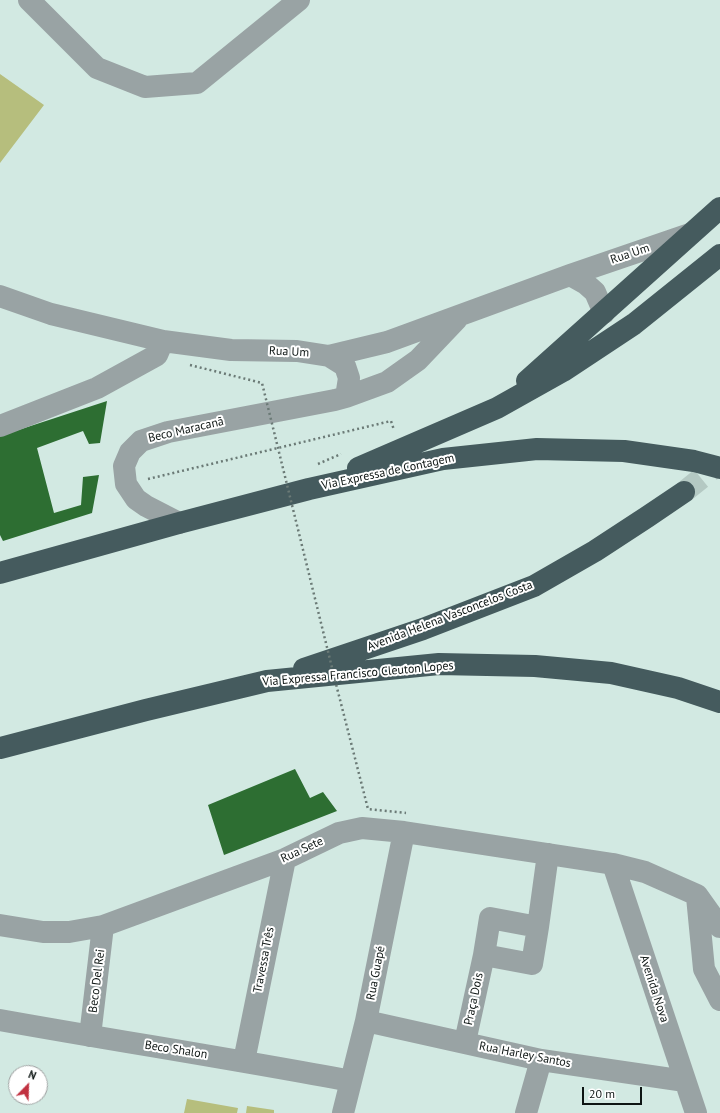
<!DOCTYPE html>
<meta charset="utf-8">
<style>
body{margin:0}
#map{position:relative;width:720px;height:1113px;overflow:hidden;background:#d2e9e2;font-family:"PT Sans",sans-serif}
canvas{display:block}
.north{position:absolute;left:8px;top:1065px;width:40px;height:40px;box-sizing:border-box;background:#fff;border:1px solid #9ea1a1;border-radius:50%;rotate:23deg;font-size:11px;font-weight:700;line-height:16px;text-align:center;color:#0d1513}
.north::after{content:'';display:block;margin:auto;width:14px;height:18px;background:#c13140;clip-path:polygon(50% 0,100% 100%,50% 72%,0 100%)}
.scale{position:absolute;left:582px;top:1087px;width:60px;height:18px;box-sizing:border-box;border:2px solid #0d1513;border-top:0;padding-left:5px;font-size:12px;line-height:14px;white-space:nowrap;color:#0d1513;-webkit-text-stroke:3px #fff;paint-order:stroke}
</style>
<div id="map">
<canvas width="720" height="1113"></canvas>
<div class="north">N</div>
<div class="scale">20 m</div>
</div>
<script>
const ctx = document.querySelector('canvas').getContext('2d');
ctx.lineJoin = 'round';
function fill(path, color) { ctx.fillStyle = color; ctx.fill(path, 'evenodd'); }
function trace(path, color, width, dash) { ctx.strokeStyle = color; ctx.lineWidth = width; ctx.lineCap = dash ? 'butt' : 'round'; ctx.setLineDash(dash || []); ctx.stroke(path); }
function label(font, color, halo, rows, align = 'center') {
  ctx.font = font + ' "PT Sans",sans-serif'; ctx.lineWidth = 4; ctx.setLineDash([]); ctx.textBaseline = 'middle'; ctx.strokeStyle = halo; ctx.fillStyle = color; for (const [text, x, y, turn = 0] of rows) {
    ctx.save(); ctx.translate(x, y); ctx.rotate((+turn || 0) * Math.PI / 180); ctx.textAlign = isNaN(turn) ? turn : align; if (halo) ctx.strokeText(text, 0, 0); ctx.fillText(text, 0, 0); ctx.restore();
  }
}
fill(new Path2D(`
 M0 74 44 105 0 163Z
 M187 1099 238 1108 237 1113H184Z
 M247 1106 274 1110V1113H246Z`), '#b6be7d');
fill(new Path2D(`
 M107 401 100 443 89 444 83 431 37 448 54 513 81 505 83 477 99 475 92 513 3 541 0 535V436Z
 M295 769 310 798 323 792 337 811 224 855 208 805Z`), '#2d6e32');
trace(new Path2D(`
 M684 492 720 463`), '#b4c9c3', 22, [22, 11]);
trace(new Path2D(`
 M318 464 341 454
 M148 479 391 421 394 430`), '#6b7a76', 2.5, [2, 3]);
trace(new Path2D(`
 M29 0 97 68 145 87 197 83 299 0
 M570 275 586 284 595 292 604 313
 M0 296 51 314 163 341 231 350 297 351 329 356 387 342 570 275 690 234
 M346 397 387 382 418 360 457 319
 M0 426 97 388 157 355 163 341
 M179 523 146 506 136 499 126 484 124 466 130 452 141 441 168 432 335 400 346 397 349 378 345 366 329 356
 M613 864 696 1113
 M697 897 704 969 720 1000
 M0 925 43 932H69L103 926 285 859 339 833 362 828 404 832 613 864 645 872 697 895 720 927
 M538 927 490 918 484 955 532 964 538 927 548 854
 M0 1020C117 1041 234 1059 351 1081
 M366 1021 541 1060 685 1081
 M90 1036 103 926
 M465 1042 484 955
 M244 1061 285 859
 M343 1113 366 1021 404 832
 M526 1113 541 1060`), '#99a3a4', 22);
trace(new Path2D(`
 M527 381 720 208
 M358 468 497 408 563 371 634 324 720 255
 M0 573 179 523 309 489 443 459 537 449 624 451 694 461 720 468
 M304 669 423 629 534 586 595 551 647 517 684 492
 M0 748 146 710 267 681 439 664 535 666 611 673 678 688 720 702`), '#455b5e', 22);
trace(new Path2D(`
 M190 365 262 383 337 688 368 809 406 813`), '#6b7a76', 2.5, [2, 3]);
label('12px', '#0d1513', '#fff', [
 ["Rua Um",630,254,-19],
 ["Rua Um",289,352,3],
 ["Beco Maracanã",186,430,-13],
 ["Via Expressa de Contagem",388,472,-12],
 ["Avenida Helena Vasconcelos Costa",450,616,-21],
 ["Via Expressa Francisco Cleuton Lopes",358,674,-5],
 ["Rua Sete",302,850,-25],
 ["Travessa Três",264,960,-79],
 ["Rua Guapé",376,973,-79],
 ["Beco Del Rei",97,981,-83],
 ["Avenida Nova",654,989,72],
 ["Praça Dois",474,999,-78],
 ["Beco Shalon",176,1050,9],
 ["Rua Harley Santos",525,1055,11]
]);
</script>
